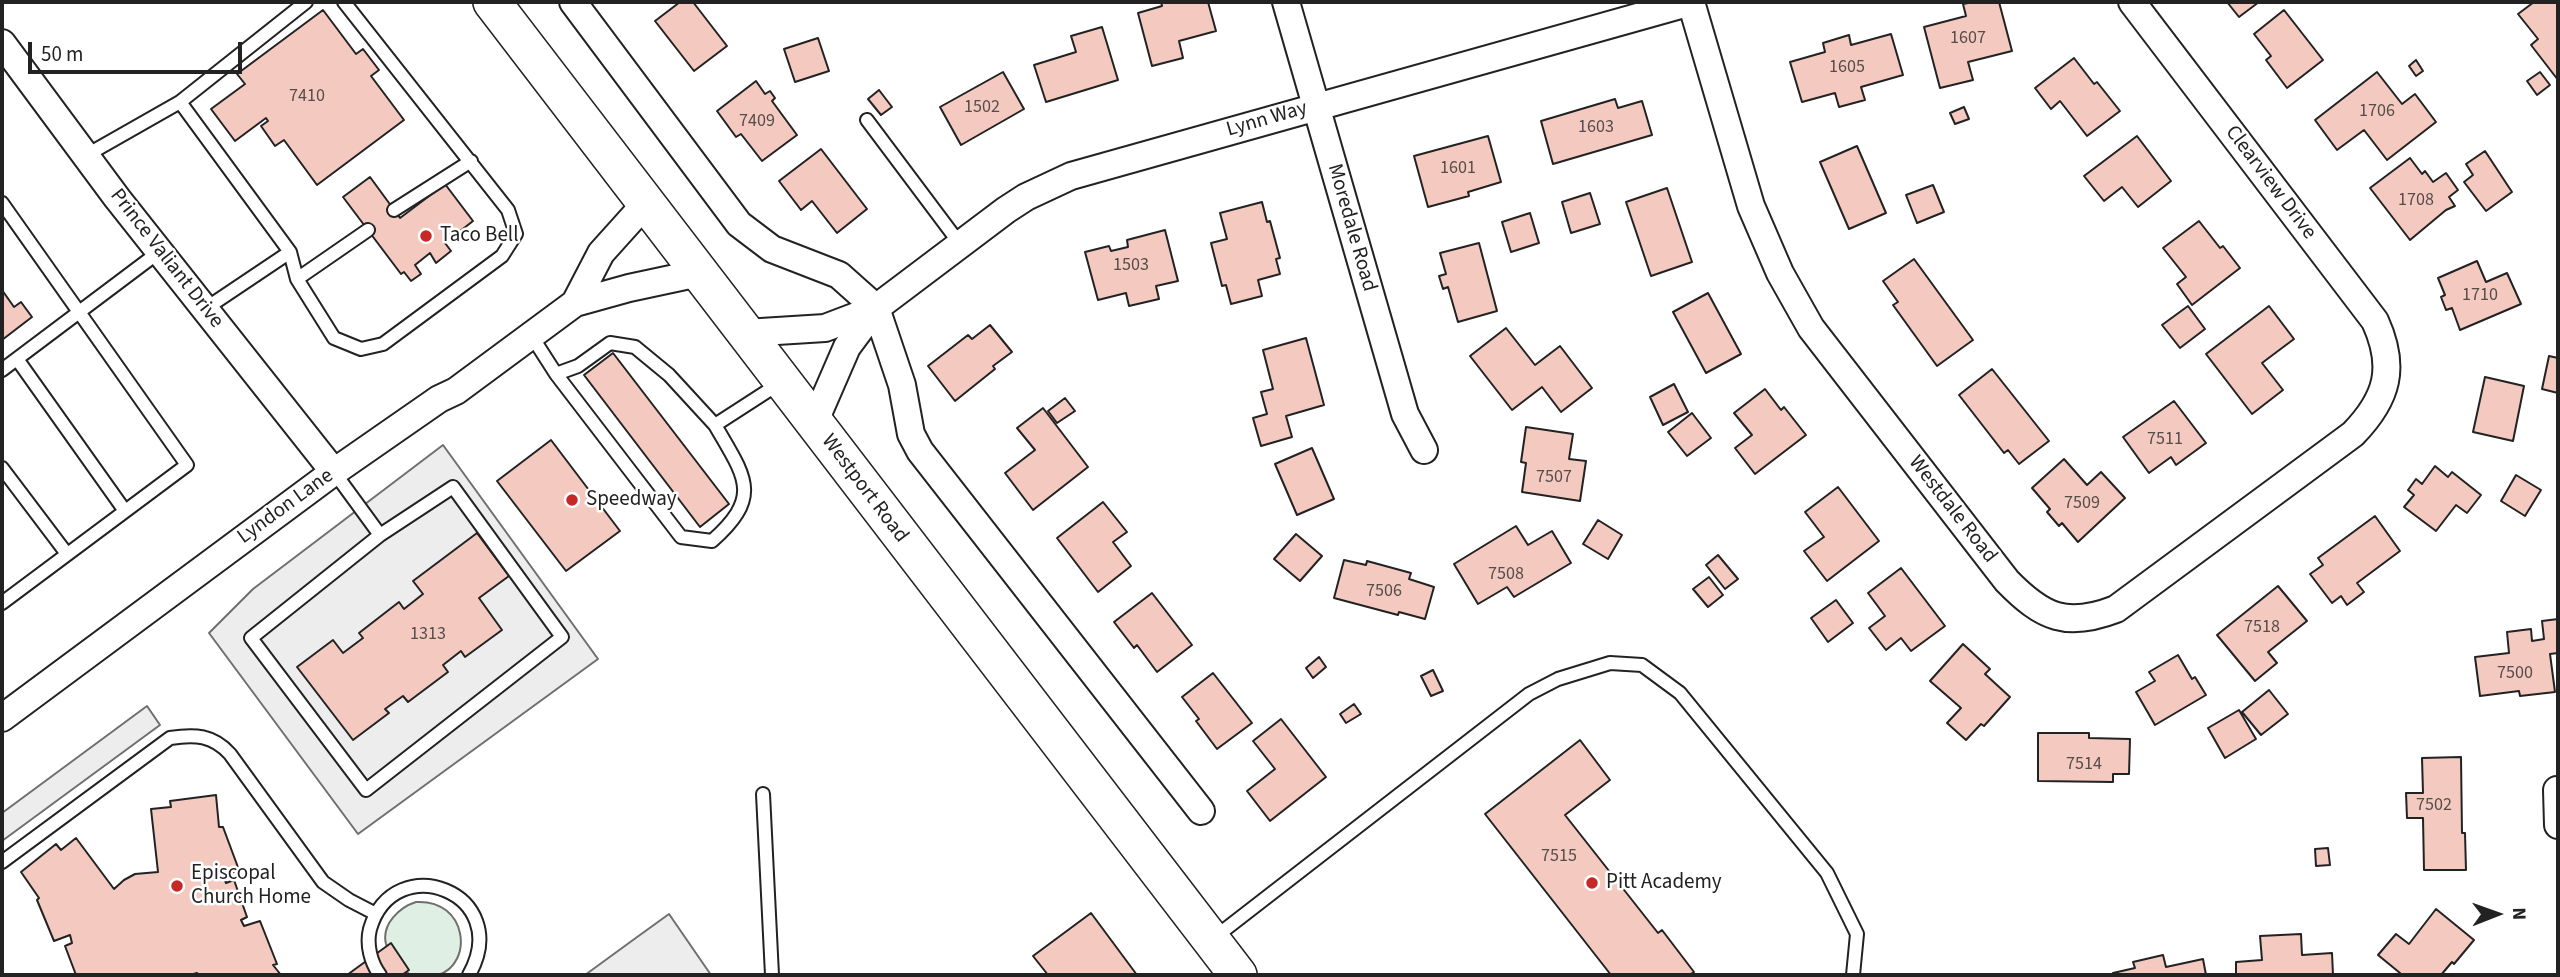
<!DOCTYPE html>
<style>
body{margin:0}
#map{position:relative;width:2560px;height:977px;overflow:hidden;background:#fff;font-family:"Source Sans 3",sans-serif}
canvas{display:block}
.frame{position:absolute;inset:0;border:4px solid #222;pointer-events:none}
.north{position:absolute;left:2462px;top:879px;width:70px;height:70px;-webkit-text-stroke:5px #fff;paint-order:stroke;rotate:89deg;font-size:19px;font-weight:700;line-height:28px;text-align:center;color:#222}
.north::after{content:'';display:block;margin:auto;width:24px;height:32px;background:#222;clip-path:polygon(50% 0,100% 100%,50% 72%,0 100%)}
.scale{position:absolute;left:28px;top:42px;width:214px;height:32px;box-sizing:border-box;border:4px solid #222;border-top:0;padding-left:9px;font-size:21px;line-height:24px;white-space:nowrap;color:#222;-webkit-text-stroke:5px #fff;paint-order:stroke}
</style>
<div id="map">
<canvas width="2560" height="977"></canvas>
<div class="frame"></div>
<div class="north">N</div>
<div class="scale">50 m</div>
</div>
<script>
const ctx = document.querySelector('canvas').getContext('2d');
ctx.lineJoin = 'round';
function fill(path, color) { ctx.fillStyle = color; ctx.fill(path, 'evenodd'); }
function trace(path, color, width, dash) { ctx.strokeStyle = color; ctx.lineWidth = width; ctx.lineCap = dash ? 'butt' : 'round'; ctx.setLineDash(dash || []); ctx.stroke(path); }
function label(font, color, halo, rows, align = 'center') {
  ctx.font = font + ' "Source Sans 3",sans-serif'; ctx.lineWidth = 5; ctx.setLineDash([]); ctx.textBaseline = 'middle'; ctx.strokeStyle = halo; ctx.fillStyle = color; for (const [text, x, y, turn = 0] of rows) {
    ctx.save(); ctx.translate(x, y); ctx.rotate((+turn || 0) * Math.PI / 180); ctx.textAlign = isNaN(turn) ? turn : align; if (halo) ctx.strokeText(text, 0, 0); ctx.fillText(text, 0, 0); ctx.restore();
  }
}
const green = new Path2D(`
 M416 902C468 899 474 964 438 975 430 977 418 975 410 975 402 968 390 955 386 944 381 924 400 907 416 902Z`);
fill(green, '#e0efe3');
trace(green, '#6f6f6f', 2);
const parking = new Path2D(`
 M443 445 598 659 358 834 209 633 253 589Z
 M147 706 160 725 2 841V813Z
 M669 914 711 975H585L633 940Z`);
fill(parking, '#ededed');
trace(parking, '#6f6f6f', 2);
const building = new Path2D(`
 M680 2H693L727 46 694 71 655 21Z
 M1161 2H1208L1216 31 1179 41 1183 58 1152 66 1138 13 1162 6Z
 M1973 2H1999L2012 51 1968 62 1973 80 1940 88 1924 27 1966 16 1963 4Z
 M2227 2H2259L2239 17Z
 M2534 2H2556L2558 5V80L2531 45 2538 39 2518 14Z
 M323 10 356 54 363 49 379 70 371 76 404 120 317 185 284 140 275 146 261 126 268 121 266 118 235 141 211 109 245 84 237 74Z
 M2284 10 2323 60 2287 88 2266 60 2271 56 2254 34Z
 M1102 27 1118 80 1046 102 1034 65 1076 52 1071 36Z
 M1891 34 1903 75 1861 87 1865 100 1839 107 1835 93 1802 102 1790 62 1825 52 1823 43 1849 35 1851 45Z
 M818 38 829 71 795 82 784 49Z
 M2074 58 2094 84 2097 82 2120 111 2087 136 2060 101 2051 109 2035 88Z
 M2416 60 2423 71 2416 76 2409 66Z
 M1003 72 1024 109 961 145 940 107Z
 M2377 72 2402 104 2415 94 2436 122 2387 160 2364 130 2337 150 2315 120Z
 M2540 72 2550 85 2537 95 2527 81Z
 M756 81 765 94 770 91 775 98 772 101 797 135 762 161 741 134 736 137 717 111Z
 M879 90 892 107 881 115 868 99Z
 M1615 99 1618 108 1642 101 1652 135 1553 164 1541 121Z
 M1964 107 1969 119 1955 124 1950 113Z
 M1488 136 1501 182 1468 192 1469 196 1428 207 1414 156Z
 M2137 136 2171 181 2138 207 2122 187 2104 201 2084 176Z
 M1857 146 1886 213 1849 229 1820 162Z
 M821 149 867 209 837 233 812 201 801 210 779 181Z
 M2485 151 2512 192 2486 211 2464 182 2473 175 2466 164Z
 M2410 158 2422 174 2425 171 2433 182 2446 173 2458 190 2449 197 2455 206 2446 210 2410 240 2370 188Z
 M370 177 400 218 445 184 473 221 445 243 451 251 436 263 430 253 415 265 421 274 411 281 404 272 401 274 343 197Z
 M1933 185 1944 212 1917 223 1906 195Z
 M1667 188 1692 262 1651 276 1626 202Z
 M1590 193 1600 224 1571 233 1562 202Z
 M1262 202 1267 222 1270 221 1280 258 1276 259 1280 274 1258 280 1262 296 1231 304 1226 285 1222 286 1211 243 1227 239 1220 213Z
 M1530 213 1539 243 1511 252 1502 222Z
 M2199 221 2220 248 2223 246 2240 268 2192 305 2177 284 2186 277 2163 248Z
 M1165 230 1178 281 1156 286 1159 299 1129 306 1126 293 1098 300 1085 252 1109 246 1111 251 1128 247 1127 240Z
 M1479 243 1497 311 1458 322 1448 287 1443 289 1439 276 1446 274 1440 253Z
 M1914 259 1973 340 1937 366 1893 305 1898 302 1883 281Z
 M2477 261 2486 282 2507 273 2521 304 2460 330 2452 308 2446 310 2441 297 2445 295 2438 278Z
 M2 290 14 307 21 302 32 317 2 340Z
 M1708 293 1741 354 1706 373 1673 312Z
 M2188 306 2205 329 2180 348 2162 325Z
 M2269 306 2294 339 2262 363 2283 390 2252 414 2206 354Z
 M990 325 1012 352 993 366 995 369 955 401 928 366 968 335 972 339Z
 M1506 328 1535 365 1560 346 1592 388 1561 412 1542 387 1512 410 1470 356Z
 M1306 338 1324 405 1286 416 1292 437 1261 446 1253 418 1267 414 1261 392 1273 389 1263 350Z
 M613 353 729 504 700 527 584 375Z
 M2549 356 2558 358V393L2542 389Z
 M1992 369 2049 441 2019 464 2008 450 2004 453 1959 395Z
 M2485 377 2524 386 2513 441 2473 432Z
 M1674 384 1688 412 1663 425 1650 397Z
 M1765 389 1781 410 1784 407 1806 435 1755 474 1735 448 1752 435 1734 413Z
 M1065 398 1075 411 1057 423 1048 411Z
 M2174 401 2206 443 2176 465 2171 457 2149 473 2123 437Z
 M1043 408 1088 467 1033 510 1005 473 1035 450 1017 428Z
 M1692 413 1711 438 1687 456 1668 432Z
 M1526 427 1573 434 1569 459 1586 461 1580 501 1522 492 1526 463 1521 462Z
 M551 440 620 531 566 571 497 481Z
 M1312 448 1334 499 1297 515 1275 464Z
 M2064 459 2087 485 2101 472 2125 498 2078 542 2062 523 2059 526 2047 512 2050 509 2032 488Z
 M2435 466 2448 477 2452 472 2481 495 2467 513 2456 505 2436 531 2404 507 2414 495 2408 490 2416 479 2422 484Z
 M2516 475 2541 490 2525 516 2501 501Z
 M1838 487 1879 541 1827 581 1804 551 1824 537 1805 512Z
 M1103 502 1127 532 1113 542 1131 566 1098 592 1057 538Z
 M2375 516 2400 551 2357 583 2364 592 2347 605 2341 596 2332 603 2310 574 2323 565 2318 558Z
 M1598 520 1622 535 1608 559 1583 544Z
 M1516 526 1528 545 1552 531 1571 563 1514 597 1507 587 1478 604 1454 564Z
 M477 533 509 576 479 598 502 630 465 657 461 651 443 665 448 672 408 702 403 696 385 709 389 713 353 740 297 667 333 640 343 653 363 638 359 633 399 602 404 609 423 594 413 581Z
 M1296 534 1322 556 1300 581 1274 559Z
 M1718 555 1738 579 1725 589 1706 565Z
 M1344 560 1366 565 1367 561 1411 573 1409 579 1434 587 1425 619 1399 612 1398 615 1334 598Z
 M1901 568 1945 626 1911 651 1901 638 1886 650 1869 628 1885 616 1868 593Z
 M1709 577 1723 595 1708 607 1693 589Z
 M2278 586 2307 621 2268 652 2277 663 2255 681 2217 635Z
 M1152 593 1192 645 1157 672 1137 645 1134 648 1114 622Z
 M1836 600 1853 623 1828 642 1811 618Z
 M2558 619V653L2550 654 2555 692 2520 696 2519 691 2480 696 2475 657 2509 653 2507 632 2531 629 2532 641 2544 639 2542 621Z
 M1963 644 1990 669 1985 674 2010 697 1984 726 1981 724 1966 740 1947 723 1961 708 1930 681Z
 M2178 655 2192 679 2195 677 2206 695 2155 725 2136 692 2155 681 2149 672Z
 M1319 657 1326 667 1313 678 1306 668Z
 M1433 670 1443 691 1431 696 1421 676Z
 M1213 673 1252 723 1217 749 1196 721 1199 719 1182 697Z
 M2269 690 2288 714 2261 735 2242 712Z
 M1354 704 1361 714 1346 723 1340 714Z
 M2239 710 2256 739 2225 758 2208 728Z
 M1281 719 1326 777 1270 821 1247 791 1275 769 1253 741Z
 M2038 733H2089V738L2130 739 2129 774H2113V782L2038 781Z
 M1580 740 1610 780 1565 815 1658 933 1662 930 1694 972 1689 975H1611L1485 814Z
 M2461 757 2462 833H2465L2466 870H2424L2423 818H2407L2406 793H2423L2422 758Z
 M216 795 219 827H223L239 870 223 876 226 883 234 880 247 917 241 920 244 926 260 921 277 964 273 965 281 975H199L197 973 190 975H76L65 946 72 943 70 935 54 941 37 900 39 898 21 872 56 844 61 850 76 838 114 889 124 880 135 874 158 872 151 809 171 807 170 801Z
 M2328 848 2330 865 2316 866 2315 849Z
 M2436 909 2474 940 2454 964 2452 962 2441 975H2398L2400 973 2378 955 2396 934 2409 944Z
 M1091 913 1137 975H1048L1033 956Z
 M2301 934 2302 955 2332 953 2333 975H2236V962L2262 960 2260 936Z
 M391 943 409 970 402 975H347Z
 M2163 955 2166 967 2203 959 2206 975H2114L2113 973 2135 968 2133 962Z`);
fill(building, '#f3c9c0');
trace(building, '#222', 2);
const service = new Path2D(`
 M306 2 180 102 290 252 297 279 334 338 361 349 383 344 502 256 516 234 508 210 344 2
 M867 120 960 244
 M85 156 180 102
 M2 203 187 465 2 603
 M394 210 471 161
 M297 279 368 230
 M205 309 290 252
 M531 335 556 374 578 366 610 343 635 347 669 375 715 425 780 383
 M17 359 125 511
 M2 370 159 252
 M556 374 681 537 712 541C763 496 745 477 715 425
 M2 468 67 554
 M334 472 380 535
 M453 487 562 637 366 790 251 638 380 535Z
 M763 794 772 975
 M2 862 170 738C195 734 213 735 230 754L323 882 349 900 376 914
 M1214 938 1529 694 1558 679 1610 663 1642 665 1680 693 1827 873 1857 934 1853 975
 M380 975C371 963 366 945 370 929 394 847 515 893 469 975`);
const minor = new Path2D(`
 M573 2 739 224 772 249 839 275 876 308 902 385 911 434 920 451 1201 811
 M1286 2 1405 414 1424 450
 M1691 2 1751 206 1780 273 1811 328 2007 581C2043 618 2067 628 2116 609L2353 434C2388 398 2396 367 2375 321L2132 2
 M2 43 117 198 334 472
 M575 303 601 253 646 203
 M745 333 825 328 875 309
 M814 423 847 347 876 308 1006 210 1026 197 1071 176 1691 2
 M2 718 331 474 439 399 456 391 575 303 629 288 699 273
 M2557 790 2558 825`);
const secondary = new Path2D(`
 M492 2 1238 975`);
trace(service, '#222', 16);
trace(minor, '#222', 30);
trace(secondary, '#222', 40);
trace(service, '#fff', 12);
trace(minor, '#fff', 26);
trace(secondary, '#fff', 37);
for (const [x, y, r, color] of [
 [426,236,7,"#c62828"],
 [572,500,7,"#c62828"],
 [1592,883,7,"#c62828"],
 [177,886,7,"#c62828"]
]) { const dot = new Path2D(); dot.arc(x, y, r, 0, 2 * Math.PI); ctx.fillStyle = color; ctx.fill(dot); trace(dot, '#fff', 2.5); }
label('18px', '#564c4a', null, [
 ["1607",1968,39],
 ["1605",1847,68],
 ["7410",307,97],
 ["1502",982,108],
 ["1706",2377,112],
 ["7409",757,122],
 ["1603",1596,128],
 ["1601",1458,169],
 ["1708",2416,201],
 ["1503",1131,266],
 ["1710",2480,296],
 ["7511",2165,440],
 ["7507",1554,478],
 ["7509",2082,504],
 ["7508",1506,575],
 ["7506",1384,592],
 ["7518",2262,628],
 ["1313",428,635],
 ["7500",2515,674],
 ["7514",2084,765],
 ["7502",2434,806],
 ["7515",1559,857]
]);
label('21px', '#222', '#fff', [
 ["Lynn Way",1267,120,-16],
 ["Clearview Drive",2270,183,53],
 ["Moredale Road",1351,228,74],
 ["Prince Valiant Drive",166,259,52],
 ["Westport Road",864,489,53],
 ["Lyndon Lane",286,507,-36],
 ["Westdale Road",1952,510,52]
]);
label('21px', '#222', '#fff', [
 ["Taco Bell",440,236],
 ["Speedway",586,500],
 ["Episcopal",191,874],
 ["Church Home",191,898],
 ["Pitt Academy",1606,883]
], 'left');
</script>
